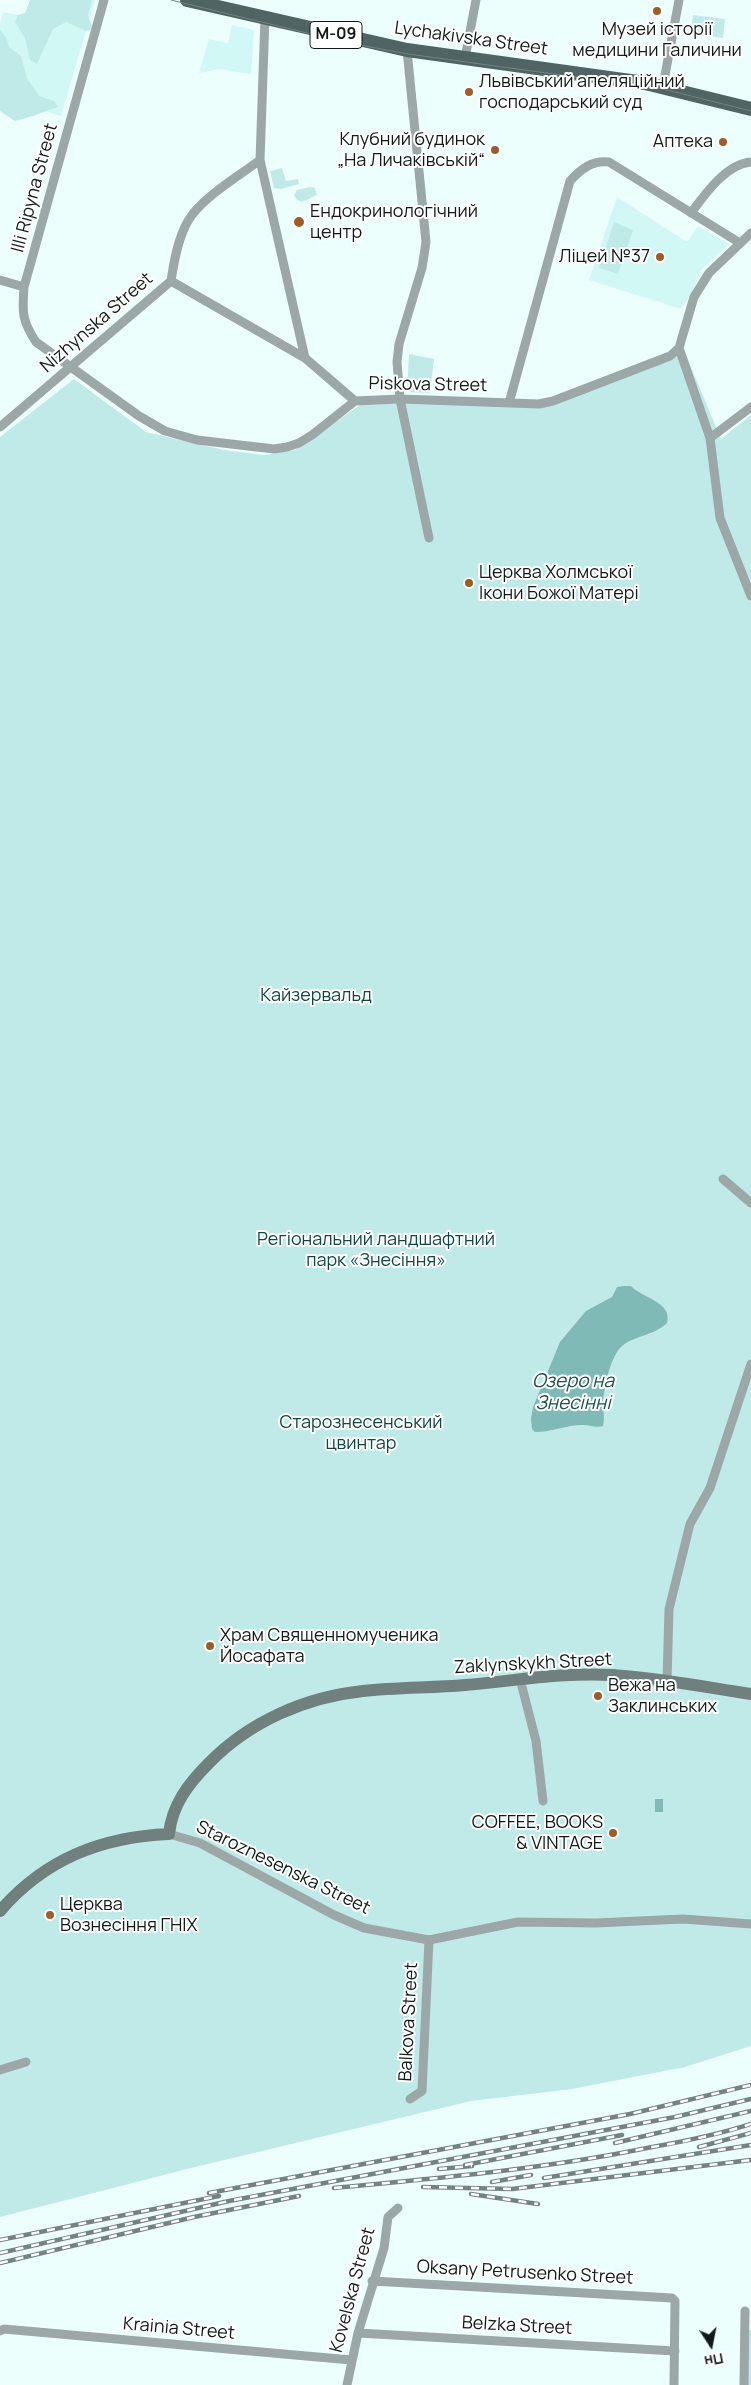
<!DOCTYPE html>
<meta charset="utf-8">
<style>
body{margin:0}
#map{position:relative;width:751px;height:2385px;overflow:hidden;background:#edfffd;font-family:Manrope,sans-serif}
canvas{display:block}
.north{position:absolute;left:686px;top:2320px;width:50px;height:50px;-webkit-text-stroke:4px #fff;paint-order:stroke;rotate:169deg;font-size:14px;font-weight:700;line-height:20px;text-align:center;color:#0f1a19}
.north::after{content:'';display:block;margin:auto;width:18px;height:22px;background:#0f1a19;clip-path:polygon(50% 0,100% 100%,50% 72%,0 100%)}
</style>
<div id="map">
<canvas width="751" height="2385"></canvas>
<div class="north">Пн</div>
</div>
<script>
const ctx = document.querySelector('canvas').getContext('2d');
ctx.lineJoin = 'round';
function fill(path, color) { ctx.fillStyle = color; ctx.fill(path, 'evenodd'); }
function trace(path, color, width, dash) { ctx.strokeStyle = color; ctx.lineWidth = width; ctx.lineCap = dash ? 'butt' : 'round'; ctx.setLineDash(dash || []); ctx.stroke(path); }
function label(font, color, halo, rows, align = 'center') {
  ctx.font = font + ' Manrope,sans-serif'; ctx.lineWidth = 4; ctx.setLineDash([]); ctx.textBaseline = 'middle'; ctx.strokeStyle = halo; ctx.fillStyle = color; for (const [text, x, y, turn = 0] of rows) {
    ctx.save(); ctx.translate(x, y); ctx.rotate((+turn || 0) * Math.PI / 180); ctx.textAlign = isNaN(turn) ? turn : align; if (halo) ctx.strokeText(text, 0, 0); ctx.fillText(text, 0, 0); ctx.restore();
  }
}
fill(new Path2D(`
 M39 0H95L61 116 0 98V23L3 12 33 18Z
 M232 25 254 30 251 74 219 69 199 73 209 39 228 43Z
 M617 197 687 242 698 226 729 244 701 270 692 293 681 309 589 280Z`), '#d1f8f5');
fill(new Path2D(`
 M30 0H92L88 15 93 29 86 31 66 22 53 29 37 64 30 60 25 38 15 22 18 15 25 13Z
 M693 15 725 19 723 38 691 34Z
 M0 30 7 39 9 47 21 56 27 78 39 96 54 101 58 107C43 112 31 117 15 121L0 111Z
 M282 168 286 181 298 179 299 184 281 189 274 188 270 171Z
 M310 187 315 188 317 195 302 202 297 200 294 195 297 190Z
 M614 222 633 230 618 274 599 268Z
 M684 350 721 439 751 415V2046L685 2067 572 2089 471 2101 191 2168 0 2217V437L74 379 146 432 224 450 264 455 295 450 360 405 411 403 541 408Z
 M409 354 434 359 430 393 407 392Z
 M748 2330H751V2385H746Z`), '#c0eae7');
fill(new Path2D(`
 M624 1286H631C642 1298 673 1302 667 1323 654 1336 631 1336 620 1348 610 1359 604 1388 603 1403 603 1411 605 1417 603 1426 595 1428 590 1425 583 1425 566 1425 552 1432 535 1432L532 1429 531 1419 533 1407 560 1342 586 1311 612 1297 617 1287Z
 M655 1799H663V1812H655Z`), '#7fbab6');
trace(new Path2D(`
 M104 0 24 287C22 312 22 321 36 342L139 416 165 431 197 440 274 449 287 447 299 443 312 435 355 401
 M265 18 260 160 305 358
 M407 50 426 242 422 268 399 344 397 362 400 399 429 538
 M465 58 476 0
 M663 86 679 0
 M691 213C705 194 726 164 751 162
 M0 280 24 287
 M171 281 305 358 355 401 400 399 539 404 553 401 670 356 679 348
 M679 348 710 438 720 518 751 596
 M679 348 694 297 709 273 751 233
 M509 403 570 181C581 169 592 160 609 162L740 243
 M0 427 171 281C174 261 178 238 188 221 201 198 239 176 260 160
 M710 438 751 407
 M723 1179 751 1203
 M520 1679 536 1741 543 1801
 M667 1681 669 1609 690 1524 710 1488 751 1364
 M169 1834 200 1843 334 1915 364 1928 429 1940 518 1922 596 1923 683 1919 751 1924
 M0 2070 26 2062
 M410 2099 422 2091 429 1940
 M372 2281 672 2298 675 2301 674 2385
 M0 2331 4 2329 351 2360
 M358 2333 675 2351
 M347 2385 358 2333 384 2248 388 2217 398 2208
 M744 2385 745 2311`), '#9ca8a7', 9);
trace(new Path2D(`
 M0 1911C45 1859 101 1837 169 1834 172 1805 188 1784 209 1763 249 1722 305 1697 363 1691 397 1687 431 1688 465 1685 514 1681 563 1672 612 1675 659 1678 705 1687 751 1694`), '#6f807f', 12);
trace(new Path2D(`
 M187 0 407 50 645 83 751 109`), '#4f6463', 14);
trace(new Path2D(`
 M171 0 344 42 408 54 663 89 751 111`), '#748281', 1);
const rail = new Path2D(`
 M615 2143 751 2111
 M699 2147 751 2133
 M465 2165 622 2135
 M439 2169 472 2166
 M544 2178 751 2145
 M492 2182 531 2175
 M423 2187 512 2189 751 2160
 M334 2188C439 2178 544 2169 647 2148 682 2142 717 2135 751 2124
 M209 2193 630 2114 751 2085
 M471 2194 538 2204
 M0 2240 219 2196
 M0 2253 229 2201 675 2117 751 2099
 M0 2263 194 2217 299 2196`);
trace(rail, '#748281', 4.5);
trace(rail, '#fff', 2.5, [8]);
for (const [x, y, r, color] of [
 [657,11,5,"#9d5c28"],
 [469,92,5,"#9d5c28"],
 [723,142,5,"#9d5c28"],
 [495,150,5,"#9d5c28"],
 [299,222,6,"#9d5c28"],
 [660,257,5,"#9d5c28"],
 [469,583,5,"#9d5c28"],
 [210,1646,5,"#9d5c28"],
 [598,1696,5,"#9d5c28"],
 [613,1833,5,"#9d5c28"],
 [50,1915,5,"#9d5c28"]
]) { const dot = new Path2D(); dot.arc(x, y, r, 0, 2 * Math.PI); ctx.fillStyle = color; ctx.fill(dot); trace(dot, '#fff', 2); }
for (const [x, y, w] of [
 [336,35,52]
]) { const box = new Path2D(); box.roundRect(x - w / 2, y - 13.5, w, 27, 4); ctx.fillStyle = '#fff'; ctx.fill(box); trace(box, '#0f1a19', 1); }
label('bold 16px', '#0f1a19', null, [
 ["М-09",336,35]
]);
label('18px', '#0f1a19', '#fff', [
 ["Музей історії",657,30,"center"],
 ["медицини Галичини",657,51,"center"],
 ["Львівський апеляційний",479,82],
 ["господарський суд",479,103],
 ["Клубний будинок",485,140,"right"],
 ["„На Личаківській“",485,161,"right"],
 ["Аптека",713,142,"right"],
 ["Ендокринологічний",310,212],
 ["центр",310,233],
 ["Ліцей №37",650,257,"right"],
 ["Церква Холмської",479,573],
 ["Ікони Божої Матері",479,594],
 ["Храм Священномученика",220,1636],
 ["Йосафата",220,1657],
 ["Вежа на",608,1686],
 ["Заклинських",608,1707],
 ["COFFEE, BOOKS",603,1823,"right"],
 ["& VINTAGE",603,1844,"right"],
 ["Церква",60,1905],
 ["Вознесіння ГНІХ",60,1926]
], 'left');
label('18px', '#0f1a19', '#fff', [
 ["Lychakivska Street",471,39,8],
 ["Illi Ripyna Street",35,188,-75],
 ["Nizhynska Street",97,323,-41],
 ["Piskova Street",428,385,1],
 ["Zaklynskykh Street",533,1664,-3],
 ["Staroznesenska Street",283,1868,26],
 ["Balkova Street",409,2022,-87],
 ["Oksany Petrusenko Street",525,2273,3],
 ["Kovelska Street",353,2290,-75],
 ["Belzka Street",517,2326,3],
 ["Krainia Street",179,2329,5]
]);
label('18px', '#104644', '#fff', [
 ["Кайзервальд",316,996],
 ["Регіональний ландшафтний",376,1240],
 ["парк «Знесіння»",376,1261],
 ["Старознесенський",361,1423],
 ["цвинтар",361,1444]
]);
label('italic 19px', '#1c514e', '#fff', [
 ["Озеро на",573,1382],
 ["Знесінні",573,1404]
]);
</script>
